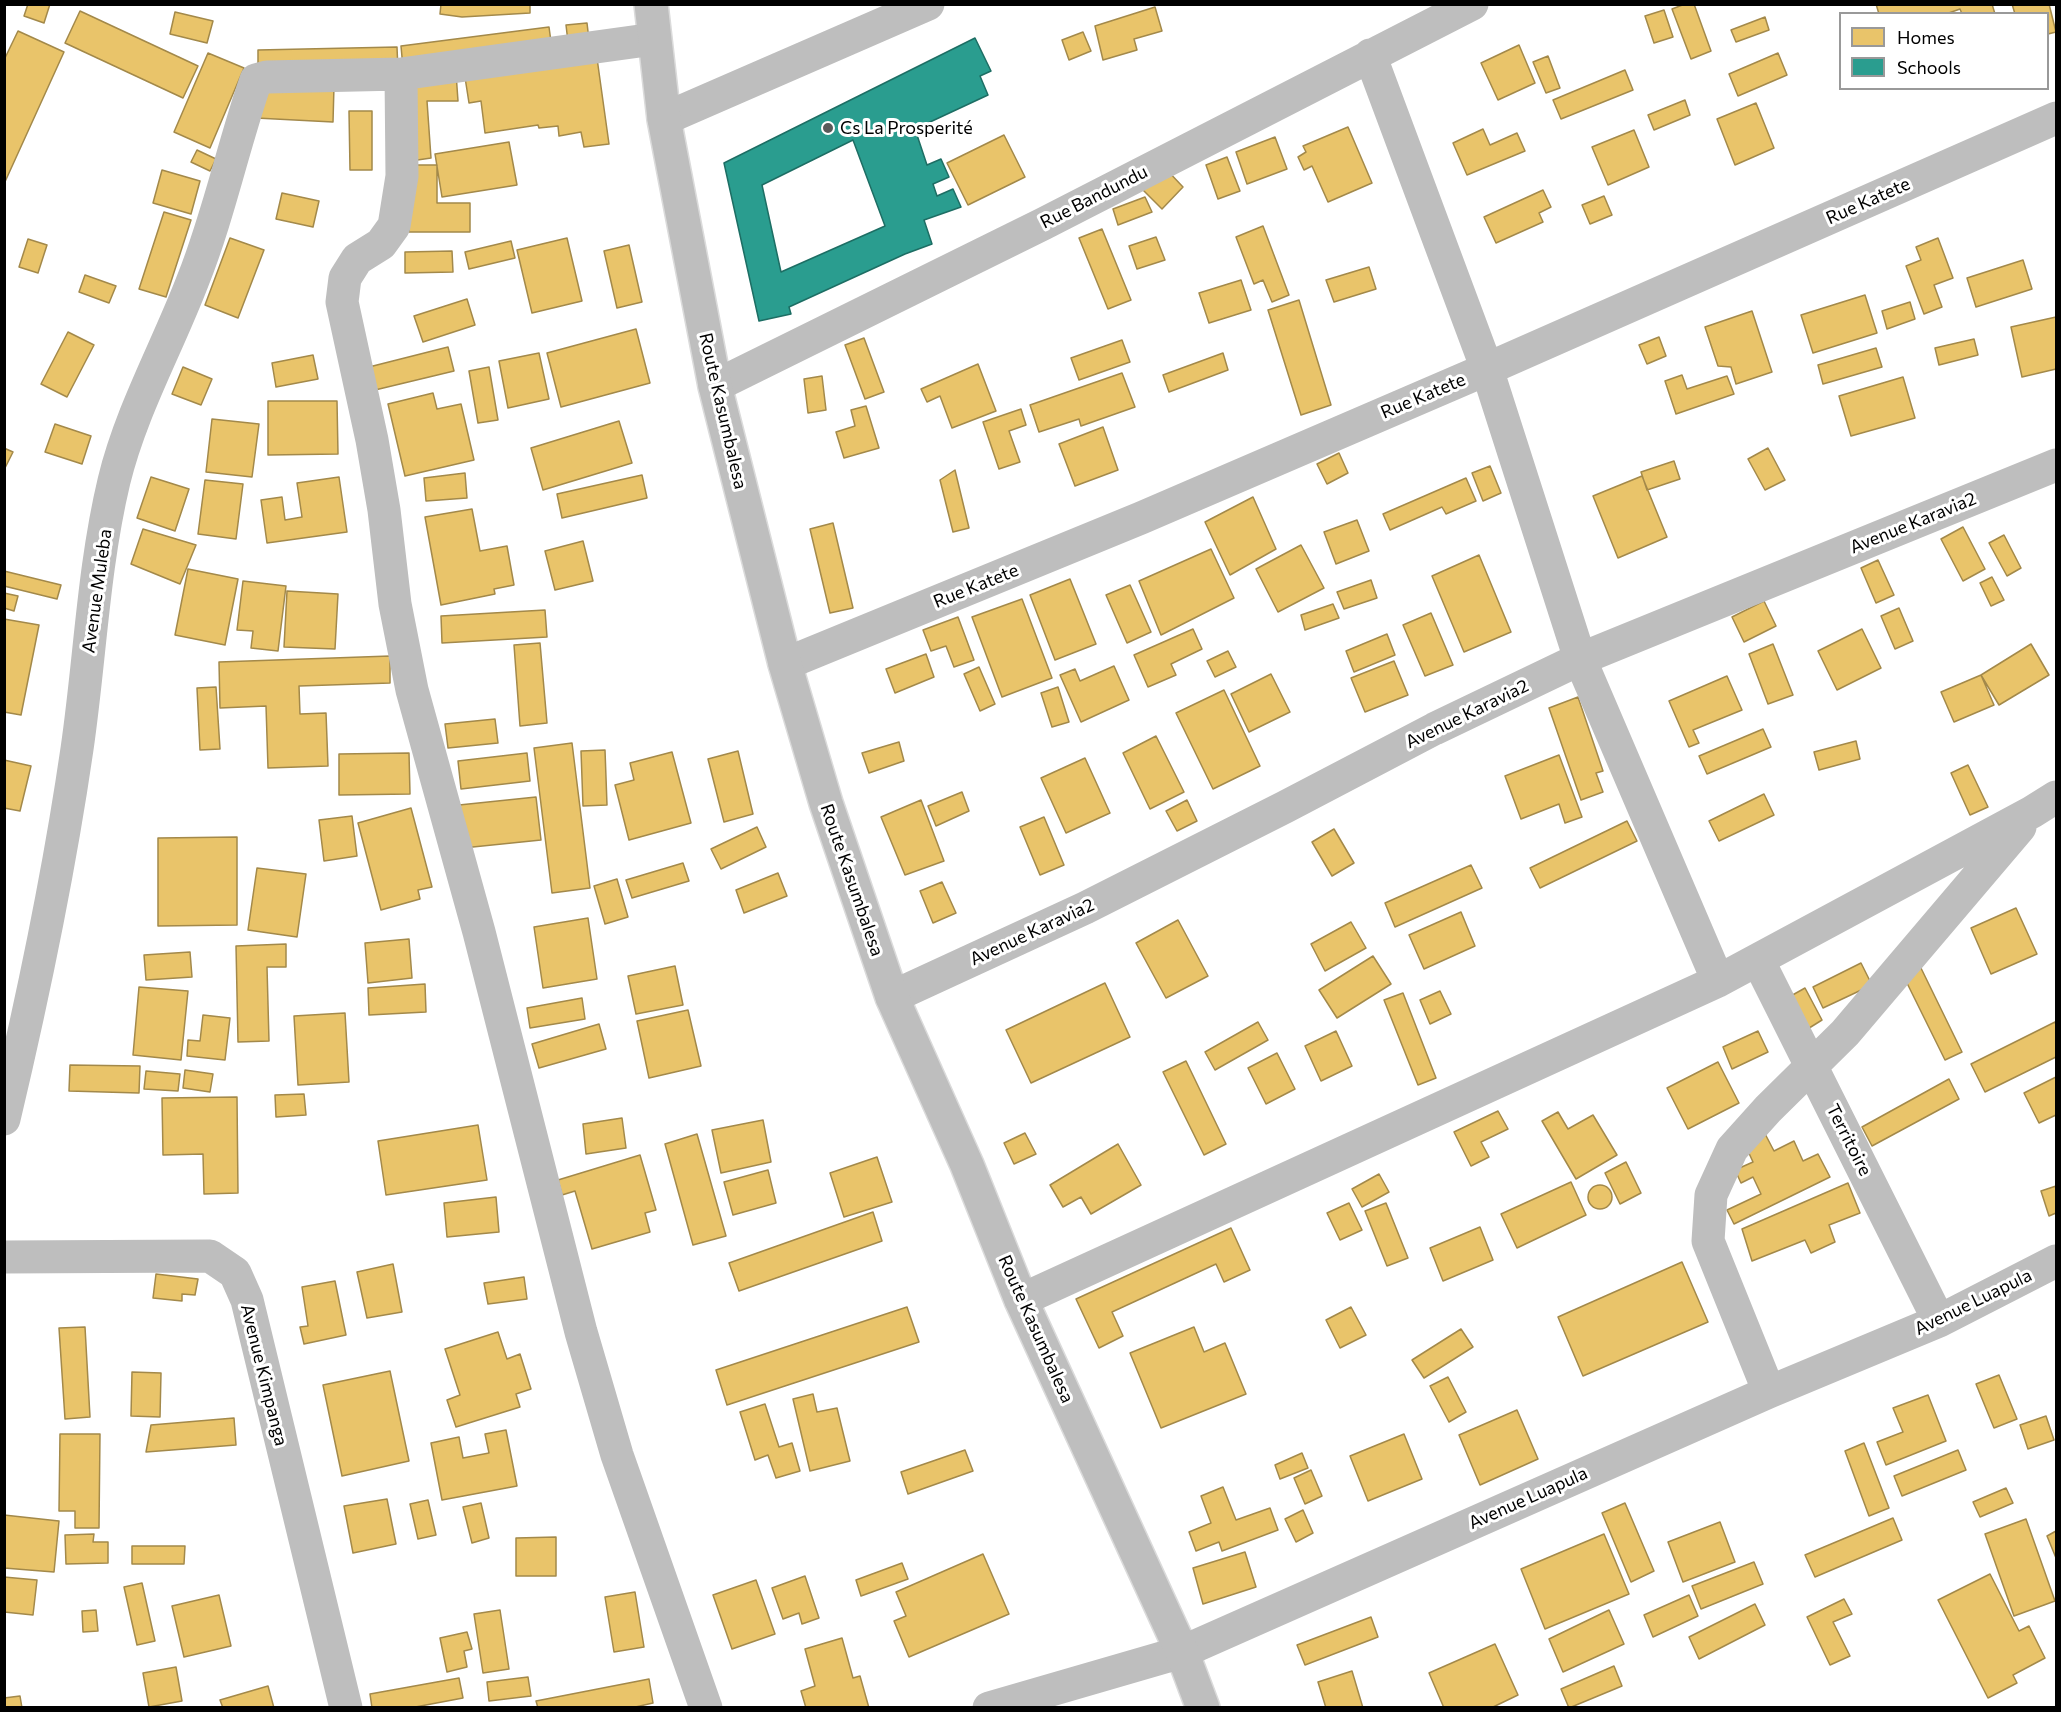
<!DOCTYPE html>
<meta charset="utf-8">
<style>
body{margin:0}
#map{position:relative;width:2061px;height:1712px;overflow:hidden;background:#fff;font-family:Commissioner,sans-serif}
canvas{display:block}
.frame{position:absolute;inset:0;border:6px solid #000;pointer-events:none}
.legend{position:absolute;left:1839px;top:12px;width:210px;height:78px;box-sizing:border-box;background:#fff;border:2px solid #999;margin:0;padding:8px 10px;list-style:none;font-size:18px;color:#000}
.legend li{display:flex;align-items:center;gap:12px;height:30px}
.legend b{width:30px;border:2px solid #999}
</style>
<div id="map">
<canvas width="2061" height="1712"></canvas>
<div class="frame"></div>
<ul class="legend">
<li><b style="height:16px;background:#e9c46a"></b>Homes</li>
<li><b style="height:16px;background:#2a9d8f"></b>Schools</li>
</ul>
</div>
<script>
const ctx = document.querySelector('canvas').getContext('2d');
ctx.lineJoin = 'round';
function fill(path, color) { ctx.fillStyle = color; ctx.fill(path, 'evenodd'); }
function trace(path, color, width, dash) { ctx.strokeStyle = color; ctx.lineWidth = width; ctx.lineCap = dash ? 'butt' : 'round'; ctx.setLineDash(dash || []); ctx.stroke(path); }
function label(font, color, halo, rows, align = 'center') {
  ctx.font = font + ' Commissioner,sans-serif'; ctx.lineWidth = 6; ctx.setLineDash([]); ctx.textBaseline = 'middle'; ctx.strokeStyle = halo; ctx.fillStyle = color; for (const [text, x, y, turn = 0] of rows) {
    ctx.save(); ctx.translate(x, y); ctx.rotate((+turn || 0) * Math.PI / 180); ctx.textAlign = isNaN(turn) ? turn : align; if (halo) ctx.strokeText(text, 0, 0); ctx.fillText(text, 0, 0); ctx.restore();
  }
}
const homes = new Path2D(`
 M28 4H50L44 23 24 16Z
 M441 4H530V13L462 17 440 14Z
 M1685 4H1694L1711 51 1691 59 1672 9Z
 M1876 4H1992L1995 14H1962L1960 9 1946 14H1879Z
 M2012 4H2049L2056 32 2048 34V14H2015Z
 M1155 7 1162 31 1134 39 1137 50 1103 60 1095 26Z
 M1664 10 1673 37 1654 43 1645 16Z
 M80 11 198 66 183 98 65 43Z
 M175 12 213 21 207 43 170 34Z
 M1765 17 1769 30 1736 42 1731 30Z
 M587 23 589 40 568 42 566 25Z
 M549 27 552 49 403 68 401 46Z
 M18 31 64 52 4 184V60Z
 M1083 32 1091 51 1069 60 1062 40Z
 M1519 45 1535 83 1498 100 1481 63Z
 M397 47 398 71 258 74V50Z
 M596 51 609 144 584 147 581 132 559 136 558 126 539 128 538 125 485 133 481 101 469 103 464 71Z
 M208 53 244 68 210 148 174 132Z
 M1778 53 1787 75 1738 96 1729 74Z
 M1548 56 1560 88 1546 93 1533 62Z
 M1625 70 1633 90 1561 119 1553 100Z
 M456 73 458 101H427L431 158 404 162 403 80Z
 M258 82 334 86 333 122 256 118Z
 M1685 100 1690 115 1654 130 1648 115Z
 M1756 103 1774 148 1735 165 1717 119Z
 M349 111H372V170H350Z
 M1348 127 1372 183 1328 202 1312 166 1304 170 1298 157 1306 152 1303 146Z
 M1483 129 1490 145 1517 133 1525 151 1467 175 1453 143Z
 M1634 130 1649 167 1608 185 1592 147Z
 M1004 135 1025 177 968 205 947 163Z
 M1275 137 1287 169 1247 184 1236 152Z
 M509 142 517 185 442 197 435 154Z
 M197 150 216 159 210 171 191 162Z
 M1227 157 1240 191 1218 199 1206 165Z
 M409 165H437V203H470V232H409Z
 M1165 168 1183 187 1162 209 1143 190Z
 M162 170 200 181 191 214 153 203Z
 M1543 190 1551 207 1539 213 1543 222 1496 243 1484 217Z
 M282 193 319 201 313 227 276 219Z
 M1604 196 1612 215 1590 224 1582 205Z
 M1145 197 1152 212 1118 225 1113 209Z
 M164 212 191 220 166 297 139 289Z
 M1263 226 1289 295 1272 302 1263 280 1254 284 1236 237Z
 M1102 229 1131 300 1108 309 1079 238Z
 M1156 237 1165 260 1137 269 1129 246Z
 M230 238 264 250 238 318 205 305Z
 M567 238 582 301 532 313 517 250Z
 M1938 238 1953 278 1934 285 1942 307 1924 314 1906 266 1921 260 1916 247Z
 M28 239 47 245 38 273 19 267Z
 M511 241 515 258 469 269 465 252Z
 M629 245 642 302 617 308 604 251Z
 M452 251 453 272 405 273V252Z
 M2023 260 2032 289 1976 307 1967 278Z
 M1369 267 1376 289 1334 302 1326 280Z
 M85 275 116 286 109 303 79 292Z
 M1241 280 1251 310 1209 323 1199 293Z
 M1865 295 1877 333 1813 353 1801 315Z
 M467 299 475 325 423 342 414 316Z
 M1299 300 1331 405 1301 415 1268 310Z
 M1910 302 1915 319 1887 329 1882 311Z
 M1752 311 1772 372 1736 384 1731 367 1718 366 1705 327Z
 M2056 317V369L2022 377 2011 327Z
 M636 329 650 383 561 407 547 353Z
 M68 332 94 345 67 397 41 384Z
 M1659 337 1666 356 1647 364 1639 345Z
 M864 338 884 392 865 399 845 345Z
 M1974 339 1978 355 1939 365 1935 348Z
 M1122 340 1130 362 1079 380 1071 358Z
 M448 347 454 371 375 390 369 367Z
 M1876 348 1882 367 1823 384 1818 365Z
 M539 353 549 399 508 408 499 361Z
 M1223 353 1228 370 1169 392 1163 375Z
 M313 355 318 379 276 387 272 363Z
 M978 364 996 411 952 428 940 396 927 402 921 389Z
 M183 367 212 379 201 405 172 394Z
 M489 367 498 420 478 423 469 371Z
 M1122 373 1135 407 1081 426 1079 419 1039 432 1030 405Z
 M1682 375 1687 389 1727 376 1734 394 1676 414 1665 381Z
 M822 376 826 410 808 413 804 379Z
 M1903 377 1915 418 1851 436 1839 396Z
 M433 393 437 409 461 404 474 460 405 476 388 404Z
 M268 401H337L338 454 268 455Z
 M866 406 879 448 844 458 836 432 855 426 851 410Z
 M1021 409 1026 425 1009 431 1020 462 999 469 983 422Z
 M212 419 259 424 252 477 206 472Z
 M619 421 632 463 543 490 531 448Z
 M55 424 91 436 82 464 45 452Z
 M1103 427 1118 470 1075 486 1059 444Z
 M4 448 13 452 4 470Z
 M1768 448 1785 480 1765 490 1748 459Z
 M1339 453 1348 473 1327 484 1317 464Z
 M1674 461 1680 479 1647 490 1641 472Z
 M1490 466 1501 493 1483 501 1472 473Z
 M955 470 969 528 953 532 940 480Z
 M465 473 467 498 426 501 424 478Z
 M642 475 647 498 562 518 557 494Z
 M1642 476 1667 537 1618 558 1593 496Z
 M151 477 189 489 175 531 137 518Z
 M339 477 347 532 267 543 261 500 282 497 285 520 302 517 297 483Z
 M1466 478 1476 501 1446 514 1442 507 1390 530 1383 514Z
 M205 480 243 484 236 539 198 534Z
 M1253 497 1276 549 1230 575 1205 522Z
 M472 509 480 551 507 546 514 585 494 589 495 594 441 605 425 517Z
 M1357 520 1369 551 1336 564 1324 532Z
 M833 523 853 608 830 613 810 529Z
 M1963 527 1985 569 1963 581 1941 539Z
 M143 529 196 545 180 584 131 564Z
 M2004 535 2021 568 2007 576 1989 543Z
 M583 541 593 581 555 590 545 551Z
 M1301 545 1324 588 1278 612 1256 569Z
 M1211 549 1234 598 1161 635 1139 581Z
 M1479 555 1511 632 1464 652 1432 576Z
 M1878 560 1894 595 1876 603 1861 568Z
 M188 569 238 579 225 645 175 635Z
 M4 571 61 585 57 599 4 586Z
 M1992 577 2004 600 1991 606 1980 583Z
 M1070 579 1096 644 1055 660 1030 595Z
 M1371 580 1377 598 1344 609 1337 592Z
 M243 581 286 586 278 651 251 648 253 631 237 630Z
 M1130 585 1151 632 1127 643 1106 595Z
 M287 591 338 594 335 649 284 647Z
 M4 593 18 596 14 611 4 608Z
 M1022 599 1052 678 1002 697 972 617Z
 M1764 601 1776 626 1744 642 1732 617Z
 M1333 604 1339 618 1305 630 1301 615Z
 M1899 608 1913 641 1895 649 1881 616Z
 M545 610 547 637 442 643 441 616Z
 M1431 613 1453 665 1425 676 1403 625Z
 M958 617 974 660 954 667 946 646 931 651 923 630Z
 M4 619 39 625 21 715 4 712Z
 M1193 629 1202 649 1171 664 1176 675 1148 687 1134 655Z
 M1862 629 1881 668 1837 690 1818 651Z
 M1387 634 1395 655 1354 672 1346 651Z
 M540 643 547 723 520 726 514 645Z
 M1773 644 1793 695 1768 704 1749 654Z
 M2031 644 2049 675 1999 705 1981 675Z
 M1228 651 1236 667 1215 677 1207 661Z
 M926 654 934 677 895 693 886 669Z
 M390 656V683L299 686 300 714 326 713 328 766 268 768 266 706 220 708 219 662Z
 M1394 661 1408 695 1365 712 1351 678Z
 M1114 666 1129 700 1081 722 1060 675 1075 669 1080 681Z
 M979 667 995 704 980 711 964 674Z
 M1271 674 1290 712 1249 732 1231 694Z
 M1981 675 1994 705 1954 722 1941 692Z
 M1727 676 1742 710 1693 730 1699 743 1689 747 1669 701Z
 M216 687 220 749 200 750 197 688Z
 M1058 687 1069 722 1052 727 1041 693Z
 M1224 690 1260 766 1213 789 1176 713Z
 M1578 697 1603 771 1596 773 1603 792 1581 800 1549 708Z
 M495 719 498 743 448 748 445 724Z
 M1763 729 1771 747 1707 774 1699 756Z
 M1156 736 1184 792 1150 809 1123 753Z
 M1856 741 1860 759 1819 770 1814 752Z
 M899 742 904 761 869 773 862 753Z
 M572 743 590 888 552 893 534 748Z
 M605 750 607 805 583 806 581 751Z
 M738 751 753 814 724 822 708 759Z
 M672 752 691 823 629 840 615 785 634 780 630 763Z
 M409 753 410 794 339 795V754Z
 M527 753 530 781 461 789 458 761Z
 M1559 755 1582 817 1565 823 1559 804 1521 819 1505 776Z
 M1085 758 1110 813 1066 833 1041 778Z
 M4 760 31 766 20 811 4 808Z
 M1968 765 1988 807 1970 815 1951 773Z
 M962 792 969 811 936 826 928 806Z
 M1764 794 1774 815 1719 841 1709 821Z
 M536 797 541 840 463 848 459 805Z
 M921 800 944 861 905 875 881 817Z
 M1187 800 1197 821 1177 831 1166 811Z
 M411 808 432 887 418 890 420 899 381 910 358 823Z
 M352 816 357 856 324 861 319 820Z
 M1044 817 1064 865 1040 875 1020 827Z
 M1627 821 1637 841 1540 888 1530 868Z
 M757 827 766 847 721 869 711 849Z
 M1334 829 1354 863 1332 876 1312 842Z
 M237 837V925L158 926V838Z
 M683 863 689 881 632 898 626 880Z
 M1471 865 1482 888 1395 927 1385 903Z
 M257 868 306 874 297 937 248 930Z
 M778 873 787 896 744 913 736 890Z
 M617 879 628 917 605 924 594 886Z
 M942 882 956 913 933 923 920 891Z
 M2016 908 2037 954 1991 974 1971 928Z
 M1461 912 1475 946 1424 969 1409 935Z
 M588 918 597 979 543 988 534 927Z
 M1178 920 1208 976 1166 998 1136 943Z
 M1351 922 1366 948 1325 971 1311 944Z
 M409 939 412 978 368 983 365 943Z
 M286 944V967H267L269 1041 238 1042 236 946Z
 M190 952 192 977 146 980 144 955Z
 M1373 956 1391 984 1337 1018 1319 990Z
 M1861 963 1872 985 1823 1008 1813 987Z
 M1919 964 1962 1052 1945 1060 1902 973Z
 M675 966 683 1005 636 1014 628 976Z
 M1105 983 1130 1037 1031 1083 1006 1030Z
 M425 984 426 1012 369 1015 368 988Z
 M139 987 188 991 181 1060 133 1055Z
 M1805 988 1822 1020 1806 1030 1789 997Z
 M1440 991 1451 1014 1430 1024 1420 1000Z
 M1403 993 1436 1078 1418 1085 1384 1000Z
 M582 998 585 1019 530 1028 527 1008Z
 M688 1010 701 1066 649 1078 637 1021Z
 M345 1013 349 1082 298 1085 294 1016Z
 M203 1015 230 1018 225 1060 187 1056 188 1040 200 1041Z
 M1258 1022 1268 1040 1215 1070 1205 1052Z
 M2055 1022 2056 1025V1057L1985 1092 1971 1064Z
 M599 1024 606 1049 539 1068 532 1044Z
 M1336 1031 1352 1066 1321 1081 1305 1046Z
 M1758 1031 1768 1052 1732 1069 1723 1047Z
 M1277 1053 1295 1089 1266 1104 1248 1068Z
 M1186 1061 1226 1144 1204 1155 1163 1072Z
 M1718 1062 1739 1103 1688 1129 1667 1088Z
 M70 1065 140 1066 139 1093 69 1091Z
 M185 1070 213 1074 210 1092 183 1088Z
 M146 1071 180 1074 178 1091 144 1089Z
 M2056 1077V1115L2039 1123 2024 1093Z
 M1949 1079 1959 1099 1872 1146 1862 1127Z
 M304 1094 306 1115 276 1117 275 1095Z
 M237 1097 238 1193 204 1194 203 1154 163 1155 162 1098Z
 M1498 1111 1508 1129 1481 1142 1489 1157 1471 1166 1454 1132Z
 M1558 1112 1568 1129 1593 1115 1617 1155 1576 1179 1542 1121Z
 M622 1118 626 1148 586 1154 583 1124Z
 M763 1120 771 1162 721 1173 712 1130Z
 M478 1125 487 1180 386 1195 378 1141Z
 M1762 1128 1774 1151 1794 1141 1803 1161 1818 1154 1830 1177 1734 1224 1727 1210 1761 1194 1753 1177 1741 1183 1735 1170 1753 1162 1742 1138Z
 M1025 1133 1036 1154 1014 1164 1004 1143Z
 M697 1134 726 1236 693 1245 665 1144Z
 M1118 1144 1141 1185 1091 1214 1081 1197 1063 1207 1050 1185Z
 M640 1155 656 1210 645 1213 650 1232 592 1249 575 1191 562 1195 558 1180Z
 M877 1157 892 1202 844 1217 830 1173Z
 M1626 1162 1641 1193 1620 1204 1605 1173Z
 M768 1170 776 1203 733 1215 724 1182Z
 M1379 1174 1389 1192 1362 1207 1352 1189Z
 M1571 1182 1586 1215 1517 1248 1501 1214Z
 M1848 1183 1860 1213 1829 1225 1835 1242 1811 1253 1805 1240 1752 1261 1742 1229Z
 M1588 1197a12 12 0 1 1 24 0a12 12 0 1 1-24 0Z
 M2056 1186V1213L2049 1216 2041 1191Z
 M496 1197 499 1232 447 1237 444 1203Z
 M1349 1203 1362 1230 1340 1240 1327 1213Z
 M1386 1203 1408 1258 1387 1266 1365 1211Z
 M873 1212 882 1241 739 1291 729 1263Z
 M1480 1227 1493 1260 1443 1281 1430 1248Z
 M1231 1228 1250 1270 1224 1282 1216 1264 1112 1312 1123 1336 1099 1348 1076 1299Z
 M1682 1262 1708 1322 1583 1376 1558 1317Z
 M393 1264 402 1312 367 1318 357 1272Z
 M156 1274 198 1279 195 1295 182 1294V1301L153 1298Z
 M524 1277 527 1299 488 1304 484 1283Z
 M335 1281 346 1335 304 1344 300 1327 308 1326 302 1287Z
 M907 1307 919 1342 727 1405 716 1370Z
 M1351 1307 1366 1335 1340 1348 1326 1320Z
 M85 1327 90 1417 65 1419 59 1328Z
 M1194 1327 1204 1352 1225 1343 1246 1394 1161 1428 1130 1353Z
 M1461 1329 1473 1347 1424 1378 1412 1360Z
 M498 1332 507 1359 520 1354 531 1389 516 1394 520 1407 456 1427 447 1400 460 1395 445 1349Z
 M390 1371 409 1461 342 1476 323 1385Z
 M132 1372 161 1373 160 1417 131 1416Z
 M1999 1375 2017 1419 1994 1428 1976 1384Z
 M1448 1377 1466 1412 1449 1422 1430 1386Z
 M813 1394 817 1412 837 1408 850 1461 810 1471 793 1399Z
 M1928 1395 1946 1441 1886 1465 1877 1442 1903 1432 1893 1408Z
 M765 1404 779 1447 792 1443 800 1471 776 1478 768 1455 755 1460 740 1412Z
 M1517 1410 1538 1459 1480 1485 1459 1435Z
 M2046 1416 2054 1440 2028 1449 2020 1425Z
 M234 1418 236 1445 146 1452 151 1425Z
 M506 1430 517 1486 442 1500 431 1443 459 1437 463 1458 489 1453 485 1434Z
 M60 1434H100L99 1528H75V1511H59Z
 M1404 1434 1422 1479 1368 1501 1350 1456Z
 M1864 1443 1889 1508 1869 1516 1845 1451Z
 M965 1450 973 1471 908 1494 901 1472Z
 M1958 1450 1966 1470 1902 1496 1894 1476Z
 M1302 1453 1308 1468 1280 1479 1275 1465Z
 M1311 1470 1322 1496 1305 1504 1294 1478Z
 M1223 1487 1236 1520 1270 1508 1278 1530 1222 1551 1219 1542 1196 1551 1189 1532 1211 1523 1201 1496Z
 M2006 1488 2013 1503 1980 1517 1973 1502Z
 M387 1499 396 1544 353 1553 344 1506Z
 M428 1500 436 1535 418 1539 410 1504Z
 M481 1503 489 1538 472 1543 463 1507Z
 M1625 1503 1654 1571 1631 1582 1602 1513Z
 M1303 1510 1313 1533 1296 1542 1285 1519Z
 M4 1515 59 1521 54 1572 4 1568Z
 M1893 1518 1902 1540 1815 1577 1805 1555Z
 M2026 1519 2055 1601 2014 1616 1985 1534Z
 M1720 1522 1735 1562 1683 1582 1668 1542Z
 M2056 1531V1558L2047 1536Z
 M94 1534 93 1542H108V1563L66 1564 65 1535Z
 M1604 1534 1629 1594 1545 1629 1521 1569Z
 M556 1537V1576H516V1538Z
 M132 1546H185L184 1564H132Z
 M1245 1552 1256 1587 1203 1604 1193 1568Z
 M983 1554 1009 1614 909 1657 894 1621 906 1616 896 1592Z
 M1754 1562 1763 1584 1701 1609 1692 1586Z
 M902 1563 908 1579 861 1596 856 1580Z
 M1990 1574 2019 1631 2029 1626 2045 1658 2013 1675 2017 1683 1988 1698 1938 1600Z
 M805 1576 819 1618 802 1624 799 1613 783 1619 772 1588Z
 M4 1577 37 1580 33 1615 4 1612Z
 M756 1580 775 1634 732 1649 713 1595Z
 M142 1583 155 1641 137 1645 124 1587Z
 M635 1592 644 1647 614 1652 605 1597Z
 M219 1595 231 1646 184 1657 172 1606Z
 M1689 1595 1698 1616 1653 1637 1644 1615Z
 M1844 1599 1852 1614 1833 1622 1850 1656 1830 1665 1807 1617Z
 M1755 1604 1765 1625 1699 1659 1689 1637Z
 M96 1610 98 1631 83 1632 82 1611Z
 M500 1610 509 1669 483 1673 474 1614Z
 M1609 1610 1624 1644 1563 1672 1549 1639Z
 M1371 1617 1378 1637 1305 1665 1297 1645Z
 M467 1632 472 1649 464 1651 467 1667 447 1672 440 1638Z
 M842 1638 853 1678 860 1676 869 1708H806L801 1691 815 1686 805 1649Z
 M1495 1644 1518 1695 1491 1708H1444L1429 1673Z
 M1614 1666 1622 1686 1569 1708 1561 1689Z
 M176 1667 182 1701 149 1707 143 1673Z
 M1352 1671 1363 1708H1326L1318 1682Z
 M528 1677 531 1696 489 1701 487 1682Z
 M459 1678 463 1698 410 1708H372L370 1694Z
 M649 1679 653 1703 631 1708H538L536 1701Z
 M268 1686 274 1708H223L220 1700Z
 M20 1696 22 1708H4V1698Z`);
fill(homes, '#e9c46a');
trace(homes, '#a3894a', 1.5);
const schools = new Path2D(`
 M975 38 991 71 980 76 988 95 915 129 927 165 941 159 949 177 933 184 937 196 953 189 961 207 924 220 932 244 905 254 789 307 791 314 759 321 724 163ZM853 140 885 226 781 272 762 185Z`);
fill(schools, '#2a9d8f');
trace(schools, '#1d6e64', 1.5);
const highway = new Path2D(`
 M651 4 664 119 715 386 785 664 826 803 892 997 967 1165 1021 1300 1182 1652 1203 1708`);
trace(highway, '#dbdbdb', 36);
trace(new Path2D(`
 M1370 55 1487 369 1580 659 1718 981
 M401 74 402 176 394 226 381 244 357 259 345 278 342 302 372 440 384 510 395 604 412 690 479 932 581 1332 617 1455 706 1708
 M664 119 928 4
 M715 386 1043 224 1472 4
 M785 664 1141 518 1487 369 2056 118
 M1758 960 1939 1321
 M892 997 1085 908 1285 807 1434 729 1580 659 2056 465
 M4 1119C33 997 59 873 77 749 90 660 93 569 114 481 131 411 167 348 193 280 219 215 233 146 256 80L267 77 401 74 654 39
 M4 1257 210 1256 235 1273 247 1300 346 1708
 M1021 1300 1718 981 2032 812 2056 797
 M1769 1392 1708 1241 1711 1195 1732 1149 1768 1109 1845 1033 2020 827
 M989 1708 1182 1652 1769 1392 1939 1321 2056 1261`), '#bebebe', 33);
trace(highway, '#bebebe', 33);
for (const [x, y, r, color] of [
 [828,128,6,"#595959"]
]) { const dot = new Path2D(); dot.arc(x, y, r, 0, 2 * Math.PI); ctx.fillStyle = color; ctx.fill(dot); trace(dot, '#fff', 2); }
label('18px', '#000', '#fff', [
 ["Cs La Prosperité",840,128]
], 'left');
label('18px', '#000', '#fff', [
 ["Rue Bandundu",1094,197,-27],
 ["Rue Katete",1868,201,-24],
 ["Rue Katete",1423,396,-23],
 ["Route Kasumbalesa",723,411,77],
 ["Avenue Karavia2",1913,523,-22],
 ["Rue Katete",976,586,-22],
 ["Avenue Muleba",97,591,-82],
 ["Avenue Karavia2",1467,714,-26],
 ["Route Kasumbalesa",852,880,71],
 ["Avenue Karavia2",1032,932,-25],
 ["Territoire",1849,1140,63],
 ["Avenue Luapula",1973,1302,-26],
 ["Route Kasumbalesa",1036,1329,66],
 ["Avenue Kimpanga",264,1375,76],
 ["Avenue Luapula",1528,1498,-24]
]);
</script>
